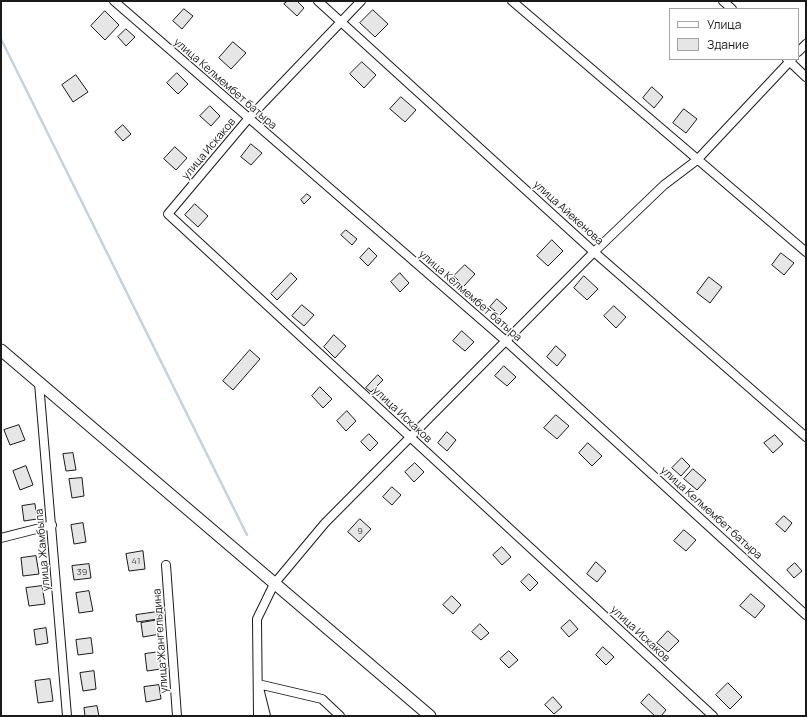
<!DOCTYPE html>
<meta charset="utf-8">
<style>
body{margin:0}
#map{position:relative;width:807px;height:717px;overflow:hidden;background:#fff;font-family:Manrope,sans-serif}
canvas{display:block}
.frame{position:absolute;inset:0;border:2px solid #1a1a1a;pointer-events:none}
.legend{position:absolute;left:669px;top:8px;width:130px;height:52px;box-sizing:border-box;background:#fff;border:1px solid #a3a3a3;margin:0;padding:5px 7px;list-style:none;font-size:12px;color:#1a1a1a}
.legend li{display:flex;align-items:center;gap:8px;height:20px}
.legend b{width:20px;border:1px solid #a3a3a3}
</style>
<div id="map">
<canvas width="807" height="717"></canvas>
<div class="frame"></div>
<ul class="legend">
<li><b style="height:5px;background:#fff"></b>Улица</li>
<li><b style="height:11px;background:#e6e6e6"></b>Здание</li>
</ul>
</div>
<script>
const ctx = document.querySelector('canvas').getContext('2d');
ctx.lineJoin = 'round';
function trace(path, color, width, dash) { ctx.strokeStyle = color; ctx.lineWidth = width; ctx.lineCap = dash ? 'butt' : 'round'; ctx.setLineDash(dash || []); ctx.stroke(path); }
function fill(path, color) { ctx.fillStyle = color; ctx.fill(path, 'evenodd'); }
function label(font, color, halo, rows, align = 'center') {
  ctx.font = font + ' Manrope,sans-serif'; ctx.lineWidth = 3; ctx.setLineDash([]); ctx.textBaseline = 'middle'; ctx.strokeStyle = halo; ctx.fillStyle = color; for (const [text, x, y, turn = 0] of rows) {
    ctx.save(); ctx.translate(x, y); ctx.rotate((+turn || 0) * Math.PI / 180); ctx.textAlign = isNaN(turn) ? turn : align; if (halo) ctx.strokeText(text, 0, 0); ctx.fillText(text, 0, 0); ctx.restore();
  }
}
trace(new Path2D(`
 M1 39 247 535`), '#c6d2dc', 2.5);
const building = new Path2D(`
 M288 1H297L304 8 297 16 284 4Z
 M184 9 193 16 182 29 173 21Z
 M373 10 388 24 375 37 360 23Z
 M105 11 119 25 105 40 91 26Z
 M126 29 135 37 126 46 118 37Z
 M233 42 246 53 231 69 219 58Z
 M362 62 376 75 364 88 350 74Z
 M177 73 188 84 178 94 167 83Z
 M76 75 88 92 73 102 62 85Z
 M652 87 663 97 654 108 643 98Z
 M401 97 416 110 405 122 390 109Z
 M210 106 220 116 211 126 200 116Z
 M684 109 697 119 686 133 673 123Z
 M123 125 131 134 123 141 115 132Z
 M251 144 262 153 251 165 241 157Z
 M175 147 187 158 176 170 164 159Z
 M307 194 311 197 304 204 301 200Z
 M195 204 208 216 198 227 185 215Z
 M346 230 357 239 352 245 341 235Z
 M552 240 563 251 548 266 537 256Z
 M369 248 377 256 368 266 360 258Z
 M781 253 794 263 784 275 772 265Z
 M465 265 475 274 464 286 454 276Z
 M291 273 297 279 277 300 271 294Z
 M400 273 409 283 400 292 391 282Z
 M584 276 598 289 587 300 574 288Z
 M709 277 722 287 710 303 697 293Z
 M497 299 507 308 500 315 490 307Z
 M302 305 314 315 304 326 292 316Z
 M614 306 626 317 616 328 604 316Z
 M462 331 474 342 465 351 453 341Z
 M334 335 346 346 335 358 324 347Z
 M556 346 566 355 557 366 547 357Z
 M250 350 260 359 233 390 223 381Z
 M504 366 516 377 507 386 495 376Z
 M378 375 383 380 371 392 366 388Z
 M320 387 332 399 323 408 312 396Z
 M347 411 356 421 346 431 337 421Z
 M556 415 569 426 557 439 544 428Z
 M19 425 25 440 10 445 4 430Z
 M447 432 456 440 447 451 438 443Z
 M369 434 378 443 370 451 361 442Z
 M775 435 783 444 773 453 764 443Z
 M588 443 602 456 592 466 579 453Z
 M73 453 76 470 66 471 63 454Z
 M682 458 690 466 681 476 672 468Z
 M415 463 424 472 414 482 405 472Z
 M26 466 33 485 20 490 13 471Z
 M693 469 706 480 697 490 684 479Z
 M82 478 84 496 72 498 69 479Z
 M392 487 401 495 392 505 383 497Z
 M35 504 37 519 24 521 22 506Z
 M784 516 792 523 785 532 776 524Z
 M360 519 371 529 359 542 348 532Z
 M83 523 86 542 74 544 71 525Z
 M684 530 696 540 686 551 674 541Z
 M502 547 511 557 502 565 493 555Z
 M143 551 145 569 129 571 126 554Z
 M36 556 39 574 23 576 21 558Z
 M596 562 606 571 597 582 587 574Z
 M795 563 802 571 794 578 787 570Z
 M89 564 91 578 74 580 72 566Z
 M529 574 538 583 530 591 521 582Z
 M42 586 45 604 29 606 26 588Z
 M89 591 93 611 79 613 76 593Z
 M751 594 765 606 755 618 740 606Z
 M452 596 461 605 453 614 443 605Z
 M157 612 158 619 137 622 136 615Z
 M158 620 160 634 143 637 141 623Z
 M570 620 578 629 569 637 561 628Z
 M480 624 489 633 481 640 472 632Z
 M46 628 48 643 36 645 34 630Z
 M668 631 679 641 668 652 657 643Z
 M91 638 93 653 78 655 76 640Z
 M603 647 614 657 606 665 596 655Z
 M509 651 518 660 509 668 500 659Z
 M159 652 161 669 147 671 145 654Z
 M94 671 96 689 83 691 80 673Z
 M50 679 53 701 38 703 35 681Z
 M728 683 742 697 730 709 716 695Z
 M159 685 161 699 146 702 144 687Z
 M649 694 666 710 661 716H655L641 703Z
 M553 697 562 707 554 714 545 705Z
 M97 706 99 716H85L84 708Z`);
fill(building, '#e6e6e6');
trace(building, '#1a1a1a', 1);
const street = new Path2D(`
 M114 1 507 342 806 615
 M318 1 594 252 806 437
 M361 1 248 119 168 214 713 716
 M512 1 806 252
 M723 1 732 9
 M798 52 806 44
 M787 59 806 77
 M39 383 67 716
 M1 538 52 525
 M166 565 177 716
 M258 716 257 619 274 584 325 523 594 252 664 185 697 160 792 59
 M266 716 258 684 322 699 340 716`);
const secondary = new Path2D(`
 M1 350 430 716`);
trace(street, '#1a1a1a', 10);
trace(secondary, '#1a1a1a', 13);
trace(street, '#fff', 8);
trace(secondary, '#fff', 11);
label('9px', '#4d4d4d', null, [
 ["9",360,531],
 ["41",136,561],
 ["39",82,572]
]);
label('11px', '#1a1a1a', '#fff', [
 ["улица Келмембет батыра",225,84,41],
 ["улица Искаков",209,149,-50],
 ["улица Айекенова",568,213,42],
 ["улица Келмембет батыра",470,296,41],
 ["улица Искаков",402,415,43],
 ["улица Келмембет батыра",711,513,42],
 ["улица Жамбыла",43,550,-95],
 ["улица Искаков",640,634,43],
 ["улица Жангельдина",161,641,-94]
]);
</script>
